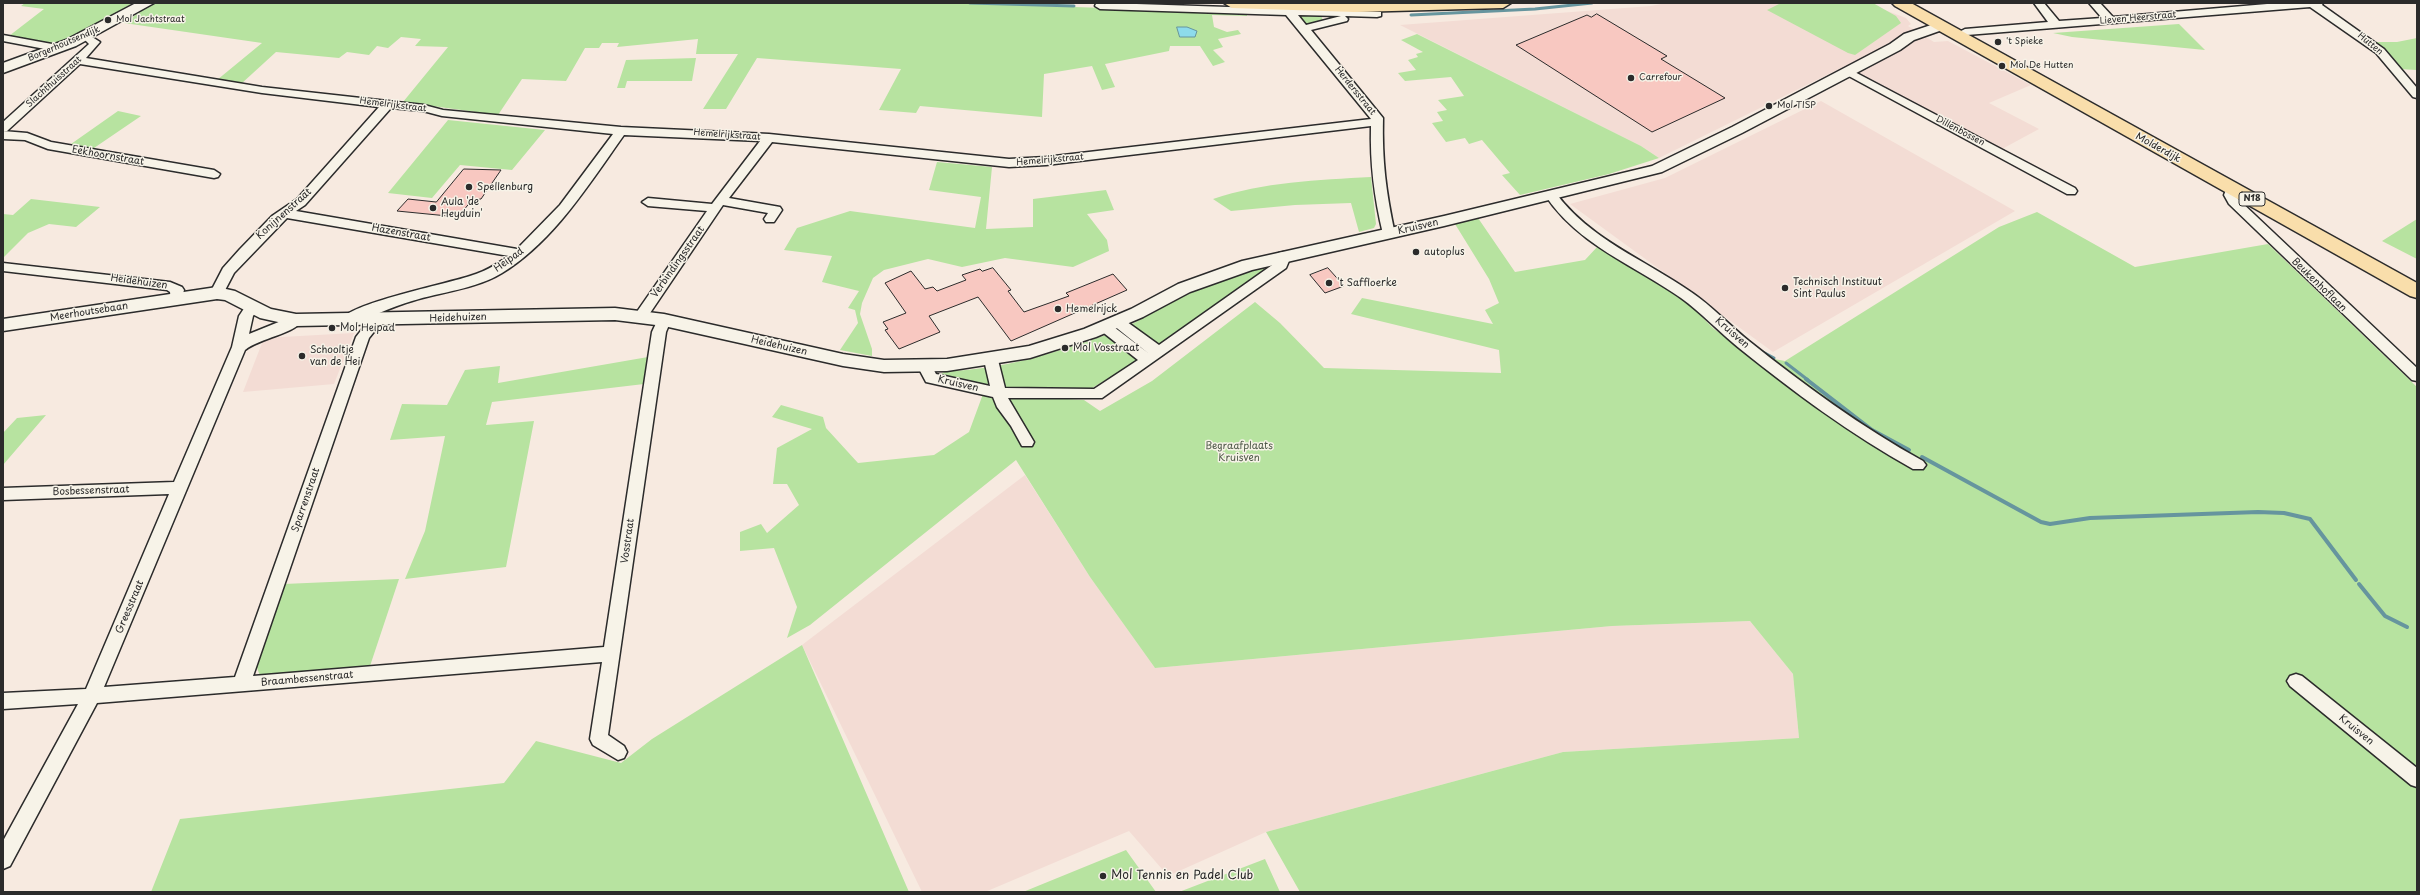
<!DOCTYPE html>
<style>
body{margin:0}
#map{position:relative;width:2420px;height:895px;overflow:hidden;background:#f7eae0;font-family:"Playpen Sans",sans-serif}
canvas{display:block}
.frame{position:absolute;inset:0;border:4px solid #2b2b2b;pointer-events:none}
</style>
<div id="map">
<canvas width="2420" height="895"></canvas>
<div class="frame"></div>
</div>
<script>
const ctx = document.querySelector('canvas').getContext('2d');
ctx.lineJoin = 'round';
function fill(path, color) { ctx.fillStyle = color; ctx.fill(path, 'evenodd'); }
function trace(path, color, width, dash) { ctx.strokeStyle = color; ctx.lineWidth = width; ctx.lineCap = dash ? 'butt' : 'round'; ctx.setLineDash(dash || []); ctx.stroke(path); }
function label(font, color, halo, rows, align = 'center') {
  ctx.font = font + ' "Playpen Sans",sans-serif'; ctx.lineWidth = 3; ctx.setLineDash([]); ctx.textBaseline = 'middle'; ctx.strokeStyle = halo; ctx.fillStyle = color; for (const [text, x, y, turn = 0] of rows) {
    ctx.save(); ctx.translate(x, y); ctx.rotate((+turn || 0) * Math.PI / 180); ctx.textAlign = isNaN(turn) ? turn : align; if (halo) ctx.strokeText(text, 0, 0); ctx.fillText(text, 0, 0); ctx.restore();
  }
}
fill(new Path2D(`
 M1666 3H1866L1906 18 1911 24 1908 26 1934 42 1948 41 2031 85 1989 103 2039 129 2002 149 1845 66 1659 158 1641 146 1400 25 1651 6Z
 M1821 101 2015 211 1773 352 1570 204 1665 178Z
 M354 333 334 384 243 392 264 338Z
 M1025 475 1090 577 1155 668 1612 626 1750 621 1793 674 1799 738 1563 752 1266 832 1168 876 1129 831 985 892H922L802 645Z`), '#f3dcd4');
fill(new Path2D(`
 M25 3H133L80 34 56 44 9 36 44 9 21 6Z
 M153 3H960L1247 13V16L1212 15 1214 27 1227 32 1238 30 1241 34 1218 39 1223 47 1213 50 1225 62 1213 66 1200 46H1170L1169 51 1105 64 1115 87 1102 90 1092 66 1044 74 1042 117 920 106 916 113 879 110 901 69 757 58 726 109H703L738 54H696L698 39 617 47 619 43H602L599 48H585L566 81 522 79 498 115 403 102 448 47 415 46 421 39 401 37 388 48 377 46 369 55 347 52 339 58 276 52 241 84 217 80 262 43 124 23Z
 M1781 3H1873L1896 16 1901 23 1855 55 1848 53 1767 10Z
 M1302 14H1320L1323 20 1308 25 1302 24 1297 18Z
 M2179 24 2205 50 2072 37 2053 33Z
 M1417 34 1641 146 1659 158 1609 174 1520 195 1502 175 1510 173 1482 140 1469 144 1465 138 1446 142 1432 123 1443 121 1437 112 1447 110 1438 100 1464 96 1451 77 1405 81 1398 73 1416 70 1408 60 1418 57 1416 54 1423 52 1401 40Z
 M2417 38V70L2399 69 2373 42H2397Z
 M696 58 692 81H627L625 88H617L626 60Z
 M118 111 141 116 94 148 71 144Z
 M448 120 545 130 512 170 460 165 432 198 388 193Z
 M937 162 992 167 986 229 1033 227V199L1106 190 1114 210 1087 214 1107 240 1109 251 1073 267 1005 258 962 267 928 259 884 270 873 278 862 303 860 314 872 349V356L840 350 858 323 855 310 848 308 859 291 822 282 832 256 784 250 797 228 850 211 975 228 981 197 929 190Z
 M1371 177 1376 224 1374 228 1359 232 1351 203 1295 205 1231 211 1213 199C1263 182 1318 180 1371 177Z
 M31 199 100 207 76 227 49 224 28 233 3 258V214L13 215Z
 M2037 212 2135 267 2268 244 2417 387V892H1300L1266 832 1563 752 1799 738 1793 674 1750 621 1612 626 1155 668 1090 577 1016 460 810 625 787 638 797 607 774 548 740 551V532L761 524 767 533 799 505 787 484H773L777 448 812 429 772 417 781 405 823 417 826 428 858 463 934 455 969 432 983 394 1084 400 1100 411 1152 381 1255 302 1280 323 1324 368 1501 373 1499 350 1351 314 1362 298 1493 324 1485 310 1499 303 1489 279 1455 224 1478 218 1515 272 1585 260 1598 246 1685 300 1714 329 1752 355 1785 361 1999 227Z
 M2417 219V259L2382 241Z
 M1266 266 1267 271 1159 346 1130 325C1174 302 1218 275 1266 266Z
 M1106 335 1138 361 1087 391 989 386 945 377 941 374 946 371C1001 370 1055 353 1106 335Z
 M648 357 644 384 492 402 486 425 534 421 506 567 405 579 425 531 445 436 390 440 402 404 447 405 465 370 500 366 498 383Z
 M46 415 3 465V433L17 418Z
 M399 579 370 666 260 676 256 665 284 584Z
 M802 645 909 892H151L180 819 504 783 536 741 621 763 652 739Z
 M1126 850 1156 892H1023Z
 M1265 859 1280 892H1179Z`), '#b7e3a0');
const water = new Path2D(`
 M1177 27H1187L1197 31 1195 37H1180Z`);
fill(water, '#8ddbeb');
trace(water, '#66959e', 1);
trace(new Path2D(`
 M970 3 1074 6
 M1411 15 1535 9 1592 3
 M1761 351 1774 358
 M1786 363 1808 380`), '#66959e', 3);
trace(new Path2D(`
 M1806 379 1872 430 1909 450
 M1922 457 2041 522 2050 524 2090 518 2258 512 2284 513 2310 519 2356 580
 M2359 584 2385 616 2407 627`), '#66959e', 4);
const building = new Path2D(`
 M1597 14 1667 56 1661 59 1725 98 1652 132 1516 45 1587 15 1591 17Z
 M464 169 501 170 481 199 472 200 458 217 397 211 408 199 436 202Z
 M993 268 1011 290 1008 291 1024 312 1069 296 1066 293 1113 274 1127 290 1011 341 978 297 929 316 940 332 899 349 885 330 888 329 883 322 906 313 885 283 911 271 925 289 933 287 937 291 966 280 962 275 980 269 982 271Z
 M1328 268 1344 286 1325 293 1310 275Z`);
fill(building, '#f8c8c1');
trace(building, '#2b2b2b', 1);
const minor = new Path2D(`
 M1106 3 1381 12V16L1377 17 1345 16 1348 19 1347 21 1311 30 1383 118C1382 161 1386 192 1395 234L1394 237H1384L1383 234C1374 197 1370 164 1371 126L1046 165 1009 167 772 142 729 198 780 207 782 210 774 222H766L764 219 768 213 723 205 646 319 641 321 634 316 707 211 648 206 642 202 648 198 712 204 760 141 624 135C589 184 554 241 502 273 476 289 441 292 412 301 391 307 370 318 349 324L342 319C353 302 453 283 476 274 488 270 498 263 509 256L287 218 234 273 222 296H212L210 293 223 268 240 249 272 216 297 199 379 107 262 93 80 64 7 131H3L27 133 51 142 214 170 220 174 218 177 214 178 48 149 25 140 3 139V122L89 44 81 36 86 33 100 42 86 58 262 87 424 105 443 110 621 127 769 134 1009 159 1046 157 1371 119 1286 15 1100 9 1095 6 1096 4ZM1298 15 1341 16 1306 25ZM391 108 423 111 442 116 613 134 560 205 517 249 296 211 305 205Z
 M2034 3H2044L2059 21 2102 18 2089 3H2100L2113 17 2279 3H2323L2322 5 2384 49 2417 88V98L2413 97 2376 53 2310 7 1967 35 1958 38 1953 35 1965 29 2048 22Z
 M3 35 52 44 59 50 53 53 45 49 3 41Z
 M1849 69 2075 188 2077 191 2075 194H2067L1845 74 1843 72Z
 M2232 184 2238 188 2236 195 2238 199 2417 368V381L2412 380 2229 204 2224 195 2228 185Z
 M1551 191 1555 192C1590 240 1644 259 1691 292 1712 306 1729 325 1749 341 1804 385 1861 427 1923 461L1926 465 1923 469H1913C1850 434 1794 392 1739 348 1719 332 1702 313 1681 298 1634 265 1578 245 1545 195Z
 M1284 252 1291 256 1286 268 1102 398H1008L1034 442 1032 446H1022L1011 426 997 407 993 397 926 382 918 367 925 362 930 363 936 374 990 386 984 360 991 355 998 360 1005 388 1094 389 1138 360 1100 330 1098 327 1100 324H1110L1148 353 1113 325 1111 322 1113 319H1123L1159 345 1275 263 1279 253Z
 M3 263 170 282 182 287 184 290 181 301H171L170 292 167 290 3 271Z
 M252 302 259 307 253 316 249 334 296 315 303 320C294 334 260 338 245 350L104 687 235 677 356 337 373 315 378 313 385 318 369 338 253 676 604 647 652 332 659 317 664 315 671 320 666 332 608 735 624 746 627 752 624 758 618 760 593 745 590 739 602 662 97 703 10 866 3 869V841L78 704 3 709V693L86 689 169 494 3 500V488L174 482 232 347 239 316 247 304Z
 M2296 674 2302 676 2417 768V787L2411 785 2290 686 2287 681 2290 676Z`);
const tertiary = new Path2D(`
 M1940 22 1947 26 1945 29 1914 40 1900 50 1742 133 1662 172 1444 226 1252 270 1190 292 1143 317 1096 337 1030 358 947 371 884 372 843 366 664 326 615 320 296 326 260 318 225 300 217 299 3 331V319L217 287 235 291 271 309 296 314 615 308 664 314 843 354 884 360 947 359 1029 346 1084 329 1131 309 1178 284 1242 261 1444 216 1652 166 1732 127 1890 44 1904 34Z`);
const secondary = new Path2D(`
 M136 3H154L76 46 3 73V63L66 40Z`);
const primary = new Path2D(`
 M1892 3H1911L2417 283V298L2410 296 1895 6Z`);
const trunk = new Path2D(`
 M1224 3H1511L1503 8 1355 12 1232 8Z`);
trace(minor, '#2b2b2b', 3);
trace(tertiary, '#2b2b2b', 3);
trace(secondary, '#2b2b2b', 3);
trace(primary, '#2b2b2b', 3);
trace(trunk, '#2b2b2b', 3);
fill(minor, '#f7f3e8');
fill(tertiary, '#f7f3e8');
fill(secondary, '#f7f3e8');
fill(primary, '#f9deab');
fill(trunk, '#f9deab');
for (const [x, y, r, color] of [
 [108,20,4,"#2b2b2b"],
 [1998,42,4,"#2b2b2b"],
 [2002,66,4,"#2b2b2b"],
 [1631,78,4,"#2b2b2b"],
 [1769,106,4,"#2b2b2b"],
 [469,187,4,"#2b2b2b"],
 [433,208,4,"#2b2b2b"],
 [1416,252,4,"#2b2b2b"],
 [1329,283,4,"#2b2b2b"],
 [1785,288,4,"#2b2b2b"],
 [1058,309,4,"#2b2b2b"],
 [332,328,4,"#2b2b2b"],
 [1065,348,4,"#2b2b2b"],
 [302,356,4,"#2b2b2b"],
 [1103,876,4,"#2b2b2b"]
]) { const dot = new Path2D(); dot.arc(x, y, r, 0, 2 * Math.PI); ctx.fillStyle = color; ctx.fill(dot); trace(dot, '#f7f3e8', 1.5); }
label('9px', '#2b2b2b', '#f7f3e8', [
 ["Lieven Heerstraat",2138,18,-5],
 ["Borgerhoutsendijk",64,44,-23],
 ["Hutten",2370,44,39],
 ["Slachthuisstraat",54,82,-42],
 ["Herdersstraat",1355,91,51],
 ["Hemelrijkstraat",393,105,7],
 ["Dillenbossen",1960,131,28],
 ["Hemelrijkstraat",727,135,4],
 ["Hemelrijkstraat",1050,160,-5]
]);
label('9px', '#2b2b2b', '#f7f3e8', [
 ["Mol Jachtstraat",116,20],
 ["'t Spieke",2006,42],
 ["Mol De Hutten",2010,66],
 ["Carrefour",1639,78],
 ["Mol TISP",1777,106]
], 'left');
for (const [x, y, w] of [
 [2252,199,26]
]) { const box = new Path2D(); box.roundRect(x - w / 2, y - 7, w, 14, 3); ctx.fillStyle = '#f7f3e8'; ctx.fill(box); trace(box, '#2b2b2b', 1); }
label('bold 9px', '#2b2b2b', null, [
 ["N18",2252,199]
]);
label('10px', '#2b2b2b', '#f7f3e8', [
 ["Molderdijk",2158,148,29],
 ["Eekhoornstraat",108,156,10],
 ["Konijnenstraat",284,214,-42],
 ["Kruisven",1418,227,-13],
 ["Hazenstraat",401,233,10],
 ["Heipad",509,260,-36],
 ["Verbindingsstraat",678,262,-55],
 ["Heidehuizen",139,282,8],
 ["Beukenhoflaan",2319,285,44],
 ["Meerhoutsebaan",89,312,-9],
 ["Heidehuizen",458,318,-2],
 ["Kruisven",1732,333,41],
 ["Heidehuizen",779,346,13],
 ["Kruisven",958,384,13],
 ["Bosbessenstraat",91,491,-2],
 ["Sparrenstraat",306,500,-71],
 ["Vosstraat",628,541,-82],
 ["Greesstraat",130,607,-67],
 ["Braambessenstraat",307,679,-5],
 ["Kruisven",2356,730,39]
]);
label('10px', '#2b2b2b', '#f7f3e8', [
 ["Spellenburg",477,187],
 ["Aula 'de",441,202],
 ["Heyduin'",441,214],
 ["autoplus",1424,252],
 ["Technisch Instituut",1793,282],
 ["Sint Paulus",1793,294],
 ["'t Saffloerke",1337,283],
 ["Hemelrijck",1066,309],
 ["Mol Heipad",340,328],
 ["Mol Vosstraat",1073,348],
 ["Schooltje",310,350],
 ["van de Hei",310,362]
], 'left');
label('10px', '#4e5948', '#f7f3e8', [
 ["Begraafplaats",1239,446],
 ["Kruisven",1239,458]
]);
label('12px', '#2b2b2b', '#f7f3e8', [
 ["Mol Tennis en Padel Club",1111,876]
], 'left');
</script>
